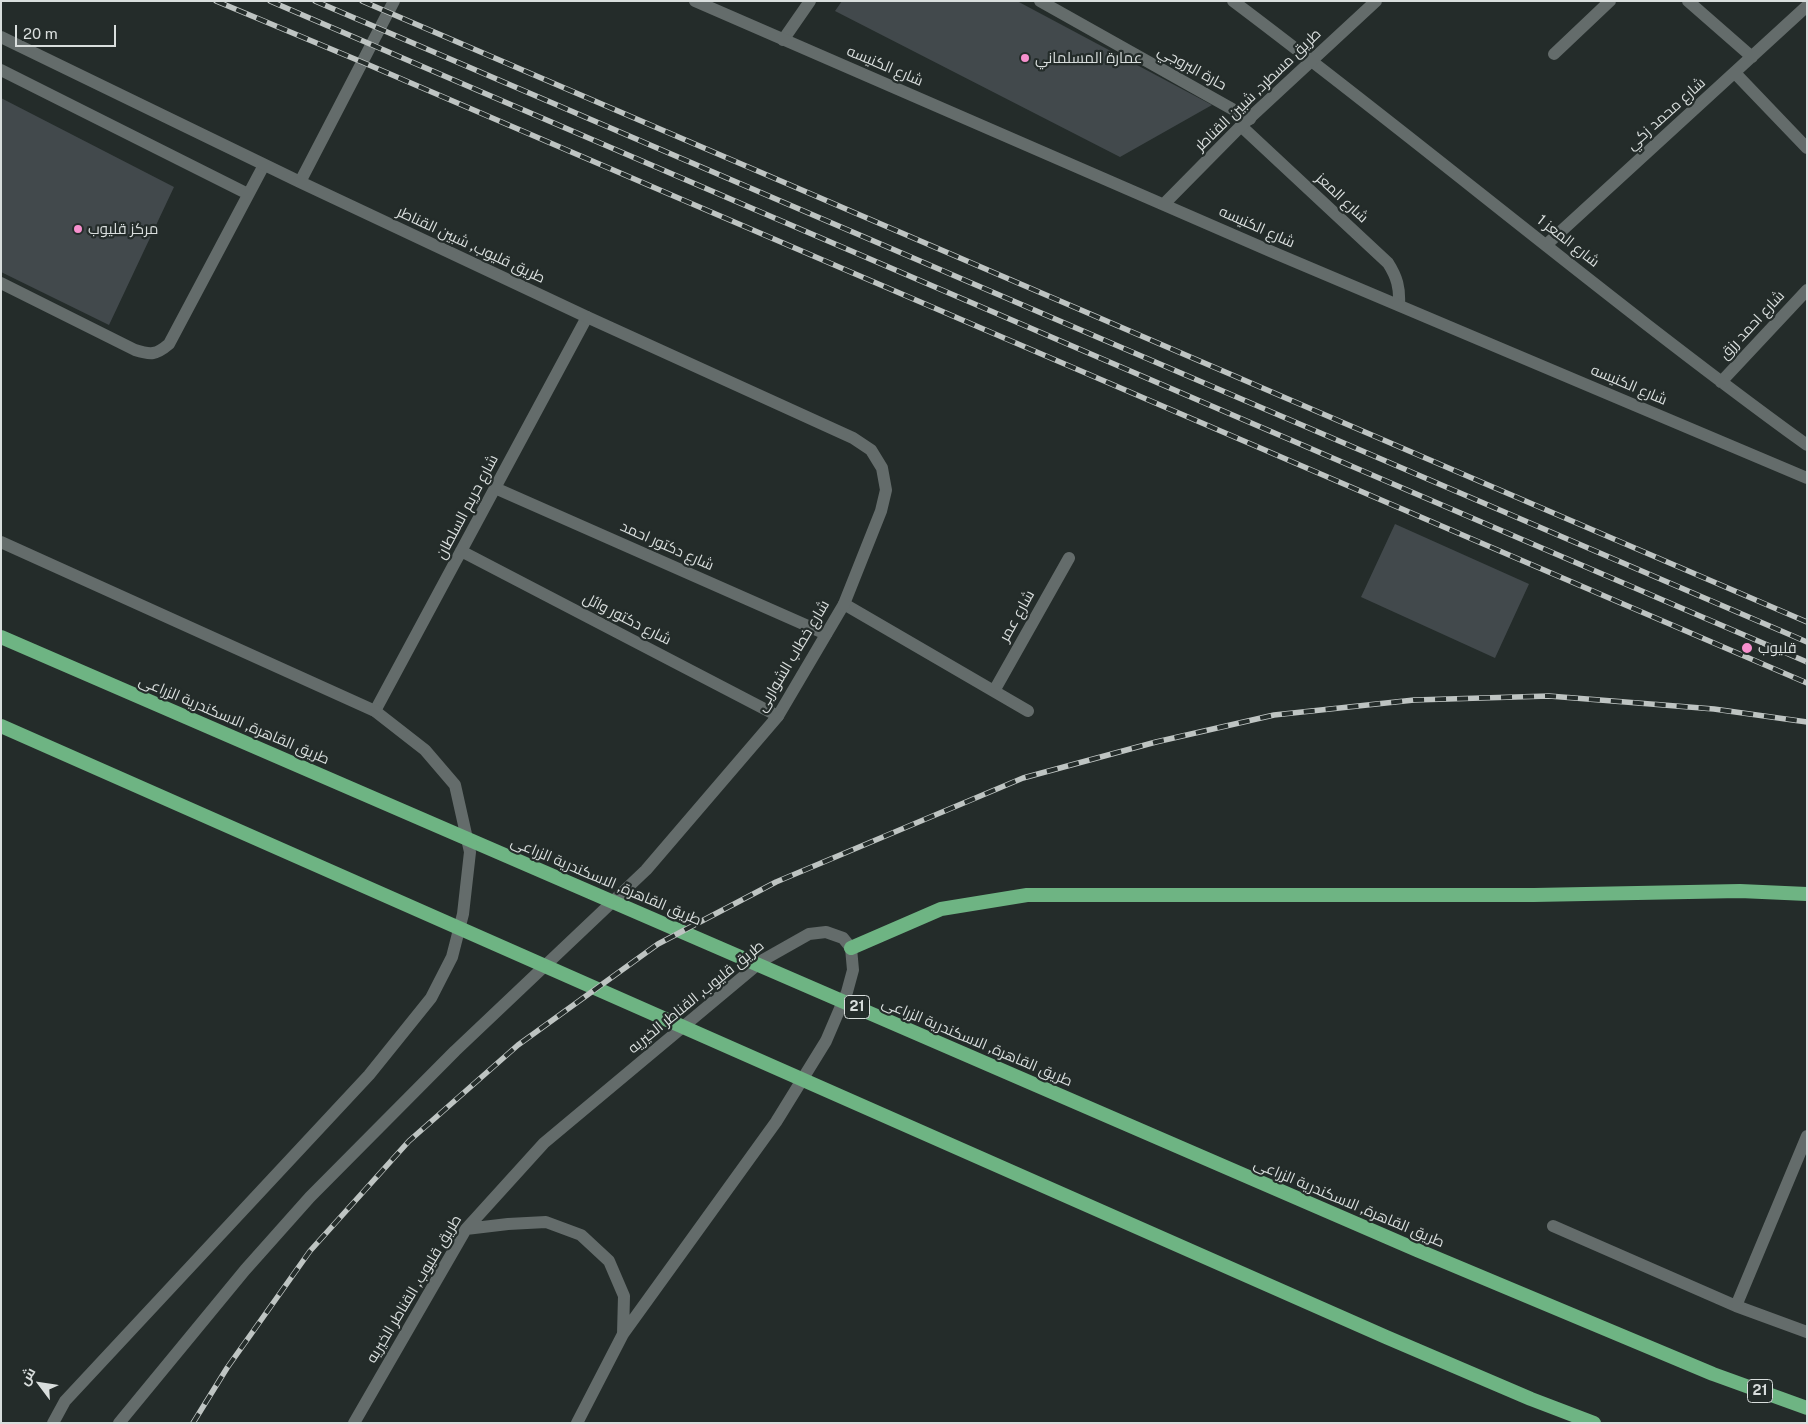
<!DOCTYPE html>
<meta charset="utf-8">
<style>
body{margin:0}
#map{position:relative;width:1808px;height:1424px;overflow:hidden;background:#242c2a;font-family:"Public Sans",Cairo,sans-serif}
canvas{display:block}
.frame{position:absolute;inset:0;border:2px solid #d9dedd;pointer-events:none}
.north{position:absolute;left:15px;top:1359px;width:50px;height:50px;-webkit-text-stroke:4px #242c2a;paint-order:stroke;rotate:301deg;font-size:14px;font-weight:700;line-height:20px;text-align:center;color:#d9dedd}
.north::after{content:'';display:block;margin:auto;width:18px;height:22px;background:#d9dedd;clip-path:polygon(50% 0,100% 100%,50% 72%,0 100%)}
.scale{position:absolute;left:15px;top:25px;width:101px;height:22px;box-sizing:border-box;border:2px solid #d9dedd;border-top:0;padding-left:6px;font-size:15px;line-height:18px;white-space:nowrap;color:#d9dedd;-webkit-text-stroke:4px #242c2a;paint-order:stroke}
</style>
<div id="map">
<canvas width="1808" height="1424"></canvas>
<div class="frame"></div>
<div class="north">ش</div>
<div class="scale">20 m</div>
</div>
<script>
const ctx = document.querySelector('canvas').getContext('2d');
ctx.lineJoin = 'round';
function fill(path, color) { ctx.fillStyle = color; ctx.fill(path, 'evenodd'); }
function trace(path, color, width, dash) { ctx.strokeStyle = color; ctx.lineWidth = width; ctx.lineCap = dash ? 'butt' : 'round'; ctx.setLineDash(dash || []); ctx.stroke(path); }
function label(font, color, halo, rows, align = 'center') {
  ctx.font = font + ' "Public Sans",Cairo,sans-serif'; ctx.lineWidth = 4.5; ctx.setLineDash([]); ctx.textBaseline = 'middle'; ctx.strokeStyle = halo; ctx.fillStyle = color; for (const [text, x, y, turn = 0] of rows) {
    ctx.save(); ctx.translate(x, y); ctx.rotate((+turn || 0) * Math.PI / 180); ctx.textAlign = isNaN(turn) ? turn : align; if (halo) ctx.strokeText(text, 0, 0); ctx.fillText(text, 0, 0); ctx.restore();
  }
}
fill(new Path2D(`
 M842 1H1017L1212 105 1120 157 835 11Z
 M1 98 174 187 109 325 1 272Z
 M1395 524 1529 584 1495 658 1361 597Z`), '#42494c');
trace(new Path2D(`
 M1 70 248 194
 M1 283 135 350C151 355 156 355 169 344L264 165
 M1553 1226 1736 1306 1807 1332
 M1736 1306 1807 1136`), '#646c6b', 12);
trace(new Path2D(`
 M1040 1 1250 119
 M1233 1C1426 146 1611 303 1807 445
 M1688 1 1752 57
 M783 40 810 1
 M1554 54 1610 1
 M1735 73 1807 148
 M1241 126 1388 263C1397 277 1400 288 1399 305
 M1546 245 1807 6
 M1721 382 1807 290
 M495 488 826 634
 M461 551 778 716
 M844 604 1028 711
 M994 691 1069 558
 M375 711 587 317`), '#646c6b', 12);
trace(new Path2D(`
 M695 1 1277 254 1807 478
 M1 37 300 182 587 317 853 438 871 450 882 468 886 490 881 511 844 604 778 716 646 870 455 1051 310 1197 245 1270 119 1423
 M300 182 394 1
 M1164 204 1241 126 1376 1
 M1 542 375 711 425 750 455 785 470 852 463 914 452 957 431 998 369 1075 65 1401 53 1423
 M466 1229 508 1224 546 1222 581 1235 609 1261 624 1296 623 1334
 M354 1423 466 1229 544 1143 763 960 809 934 826 932 843 938 851 948 853 970 847 992 826 1041 776 1122 623 1334 577 1423`), '#646c6b', 12);
trace(new Path2D(`
 M1 637 1417 1250 1713 1374 1807 1408
 M1 726 1386 1337 1531 1399 1594 1423
 M851 948 941 909 1027 895H1534L1740 891 1807 894`), '#6eb483', 14);
const rail = new Path2D(`
 M216 1 362 62 1807 683
 M270 1 1807 662
 M315 1 1807 642
 M362 1 1807 622
 M193 1423 227 1368 310 1251 409 1141 518 1045 658 944 776 882 1023 778 1156 742 1274 715 1414 700 1549 696 1714 709 1807 722`);
trace(rail, '#bec4c2', 5.5);
trace(rail, '#242c2a', 4, [11]);
for (const [x, y, r, color] of [
 [1025,58,5,"#f790ce"],
 [78,229,5,"#f790ce"],
 [1747,648,6,"#f790ce"]
]) { const dot = new Path2D(); dot.arc(x, y, r, 0, 2 * Math.PI); ctx.fillStyle = color; ctx.fill(dot); trace(dot, '#242c2a', 2); }
for (const [x, y, w] of [
 [857,1007,25],
 [1760,1391,25]
]) { const box = new Path2D(); box.roundRect(x - w / 2, y - 11.5, w, 23, 4); ctx.fillStyle = '#242c2a'; ctx.fill(box); trace(box, '#d9dedd', 1); }
label('bold 14px', '#d9dedd', null, [
 ["21",857,1007],
 ["21",1760,1391]
]);
label('15px', '#d9dedd', '#242c2a', [
 ["عمارة المسلماني",1035,58],
 ["مركز قليوب",88,229],
 ["قليوب",1758,648]
], 'left');
label('15px', '#d9dedd', '#242c2a', [
 ["شارع الكنيسه",885,66,23],
 ["حارة البروجي",1192,68,29],
 ["طريق مسطرد, شبين القناطر",1258,90,-44],
 ["شارع محمد زكي",1666,114,-42],
 ["شارع المعز",1342,198,43],
 ["شارع الكنيسه",1257,227,24],
 ["شارع المعز 1",1568,241,38],
 ["طريق قليوب, شبين القناطر",471,245,25],
 ["شارع احمد رزق",1752,325,-47],
 ["شارع الكنيسه",1629,385,23],
 ["شارع حريم السلطان",467,507,-62],
 ["شارع دكتور احمد",667,546,24],
 ["شارع عمر",1017,616,-61],
 ["شارع دكتور وائل",627,619,27],
 ["شارع خطاب الشواربى",793,656,-59],
 ["طريق القاهرة, الاسكندرية الزراعى",234,720,23],
 ["طريق القاهرة, الاسكندرية الزراعى",606,881,23],
 ["طريق قليوب, القناطر الخيريه",696,997,-39],
 ["طريق القاهرة, الاسكندرية الزراعى",977,1042,23],
 ["طريق القاهرة, الاسكندرية الزراعى",1349,1203,23],
 ["طريق قليوب, القناطر الخيريه",414,1289,-59]
]);
</script>
